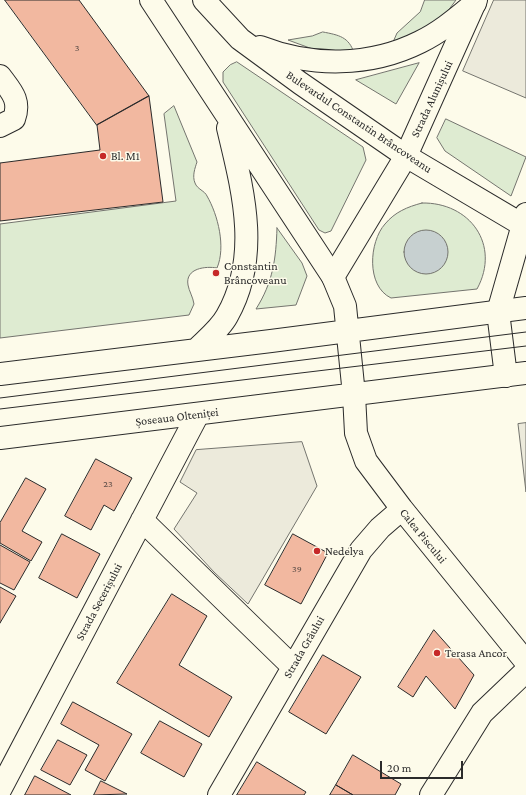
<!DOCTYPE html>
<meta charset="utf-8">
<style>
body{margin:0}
#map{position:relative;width:526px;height:795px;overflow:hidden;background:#fdfbea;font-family:"Crimson Pro",serif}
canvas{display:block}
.scale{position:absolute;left:380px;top:761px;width:83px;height:18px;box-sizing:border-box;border:2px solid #2b2b2b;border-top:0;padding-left:5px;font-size:12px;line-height:14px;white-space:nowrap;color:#2b2b2b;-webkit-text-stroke:3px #fdfbea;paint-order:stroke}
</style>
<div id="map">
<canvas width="526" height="795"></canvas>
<div class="scale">20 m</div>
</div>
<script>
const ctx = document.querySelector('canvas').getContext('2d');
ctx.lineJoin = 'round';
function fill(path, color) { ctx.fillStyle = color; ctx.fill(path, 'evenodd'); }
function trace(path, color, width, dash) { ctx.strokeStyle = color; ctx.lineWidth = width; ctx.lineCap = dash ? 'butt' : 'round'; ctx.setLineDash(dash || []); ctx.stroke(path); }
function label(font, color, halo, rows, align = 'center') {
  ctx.font = font + ' "Crimson Pro",serif'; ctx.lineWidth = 3; ctx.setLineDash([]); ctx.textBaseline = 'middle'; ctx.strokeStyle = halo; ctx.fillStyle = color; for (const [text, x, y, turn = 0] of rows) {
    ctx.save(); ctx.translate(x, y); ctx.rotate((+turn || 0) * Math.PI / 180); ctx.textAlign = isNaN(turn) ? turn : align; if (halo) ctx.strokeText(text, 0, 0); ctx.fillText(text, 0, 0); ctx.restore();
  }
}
const green = new Path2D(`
 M425 0H456L442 19 390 49 397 33 420 12Z
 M323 32C339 35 349 37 354 53L318 51 288 40 312 36Z
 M237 62 363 147 366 160 331 231 325 233 319 230 223 82V72L230 65Z
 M419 63 396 104 356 80Z
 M174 106 197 162C195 168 192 176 195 183 197 189 205 191 207 196 218 215 226 247 217 268 206 266 185 268 188 285 189 291 193 297 194 304L189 315 0 338V224L176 201 164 114Z
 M446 119 526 157 511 196 445 151 437 138Z
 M422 203C470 202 501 245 477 289L391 298C366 286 369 242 385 224 395 212 407 207 422 203Z
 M277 228 302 263 307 276 296 305 256 309C273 282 276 259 277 228Z`);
fill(green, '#deebd1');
trace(green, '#74746e', 1);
const parking = new Path2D(`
 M494 0H526V98L463 71Z
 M526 423V492L518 424Z
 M302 442 317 486 248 604 214 572 174 529 197 493 180 482 196 450Z`);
fill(parking, '#eceadb');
trace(parking, '#74746e', 1);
const water = new Path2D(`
 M404 252a22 22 0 1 1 44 0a22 22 0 1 1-44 0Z`);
fill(water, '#c7d0d0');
trace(water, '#74746e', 1);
const building = new Path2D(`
 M5 0H79L149 96 97 125Z
 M149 96 163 202 0 221V163L100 150 97 125Z
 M96 459 132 478 114 511 104 505 91 530 65 516Z
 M26 478 46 489 22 531 42 542 31 561 0 543V523Z
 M62 534 100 554 77 598 39 578Z
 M293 534 328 553 301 604 265 585Z
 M0 545 30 562 14 590 0 583Z
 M0 587 16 596 0 623Z
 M172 594 207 616 179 665 232 697 209 737 117 683Z
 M434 630 474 675 455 709 426 676 413 697 398 687Z
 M323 655 361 677 326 734 289 712Z
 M73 702 132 734 105 781 85 770 99 745 61 724Z
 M160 721 202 744 184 777 141 753Z
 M58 740 87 755 70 785 41 770Z
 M353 755 401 784 395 795H353L336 785Z
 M257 762 306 792 304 795H237Z
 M35 776 71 795H25Z
 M101 781 127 794 94 795Z
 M336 785 353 795H330Z`);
fill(building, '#f2b8a0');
trace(building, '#2b2b2b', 1);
const minor = new Path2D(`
 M0 76C11 91 21 100 14 119L0 126
 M333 277 406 156 476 0
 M506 376 498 312 526 214
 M354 395 356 433 366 461 402 509 526 662
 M142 520 292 666
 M0 790 198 414
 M219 795 361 550 380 528 402 509
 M431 795 482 713 526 671`);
const major = new Path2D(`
 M151 0 333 277 345 306 354 395
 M204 0 240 39 300 83 406 156 526 227
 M260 47C311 67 370 67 420 42 441 32 458 17 475 3
 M196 350C206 340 220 329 227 316 261 256 243 191 228 128
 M0 374 271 341 526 308
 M0 438 526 373`);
trace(minor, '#2b2b2b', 24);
trace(major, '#2b2b2b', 24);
trace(minor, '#fdfbea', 22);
trace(major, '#fdfbea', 22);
trace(new Path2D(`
 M0 398 526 332
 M0 409 526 346`), '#2b2b2b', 1);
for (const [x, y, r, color] of [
 [103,156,4,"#c62828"],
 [216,273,4,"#c62828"],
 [317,551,4,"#c62828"],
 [437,653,4,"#c62828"]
]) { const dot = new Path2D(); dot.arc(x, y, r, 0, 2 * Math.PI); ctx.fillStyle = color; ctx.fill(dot); trace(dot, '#fdfbea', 1.5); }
label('10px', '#5d4e48', null, [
 ["3",77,48],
 ["23",108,484],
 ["39",297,569]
]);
label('12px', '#2b2b2b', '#fdfbea', [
 ["Strada Alunișului",432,99,-65],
 ["Bulevardul Constantin Brâncoveanu",359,122,34],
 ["Șoseaua Olteniței",177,417,-7],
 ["Calea Piscului",423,536,51],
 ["Strada Secerișului",99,602,-62],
 ["Strada Grâului",304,647,-60]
]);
label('12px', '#2b2b2b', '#fdfbea', [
 ["Bl. M1",111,156],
 ["Constantin",224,266],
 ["Brâncoveanu",224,280],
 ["Nedelya",325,551],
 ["Terasa Ancor",445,653]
], 'left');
</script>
